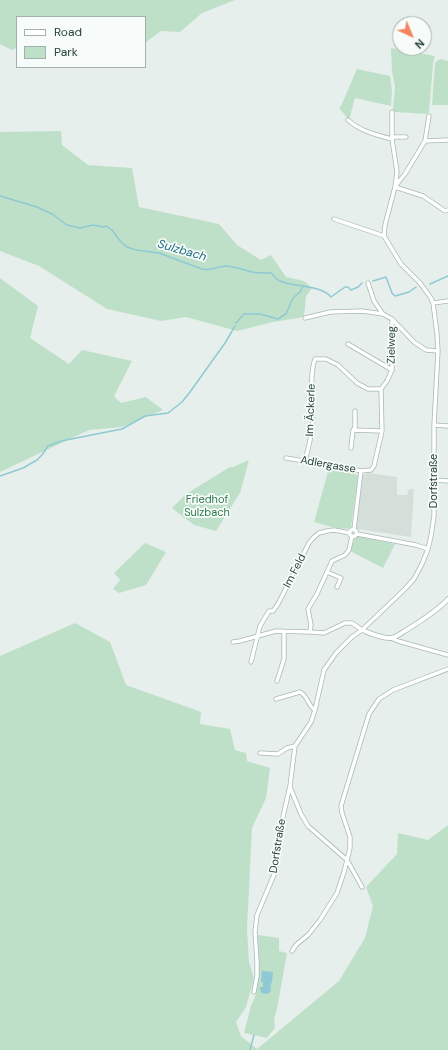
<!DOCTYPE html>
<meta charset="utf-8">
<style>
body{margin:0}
#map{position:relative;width:448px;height:1050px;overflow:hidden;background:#e6efeb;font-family:"DM Sans",sans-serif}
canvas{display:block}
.legend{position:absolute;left:16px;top:16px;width:130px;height:52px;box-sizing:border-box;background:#f7fbf9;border:1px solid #a3b1ad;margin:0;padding:5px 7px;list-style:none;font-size:12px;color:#24423a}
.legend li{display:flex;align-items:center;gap:8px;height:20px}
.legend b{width:20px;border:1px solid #a3b1ad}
.north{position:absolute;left:392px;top:16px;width:40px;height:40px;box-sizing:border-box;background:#f7fbf9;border:1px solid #a3b1ad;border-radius:50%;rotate:136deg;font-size:11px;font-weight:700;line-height:16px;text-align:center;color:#24423a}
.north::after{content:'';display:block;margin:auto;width:14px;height:18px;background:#f4845f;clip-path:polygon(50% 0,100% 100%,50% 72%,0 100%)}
</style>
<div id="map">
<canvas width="448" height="1050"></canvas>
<ul class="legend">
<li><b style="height:5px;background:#fff"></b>Road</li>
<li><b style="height:11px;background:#bfe0c8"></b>Park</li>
</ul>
<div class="north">N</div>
</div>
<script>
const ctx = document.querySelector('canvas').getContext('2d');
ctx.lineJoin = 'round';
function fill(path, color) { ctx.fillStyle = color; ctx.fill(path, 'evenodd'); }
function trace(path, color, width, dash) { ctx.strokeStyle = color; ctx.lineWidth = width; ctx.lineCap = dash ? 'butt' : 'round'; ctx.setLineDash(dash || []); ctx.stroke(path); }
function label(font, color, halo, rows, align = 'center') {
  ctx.font = font + ' "DM Sans",sans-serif'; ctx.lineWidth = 3.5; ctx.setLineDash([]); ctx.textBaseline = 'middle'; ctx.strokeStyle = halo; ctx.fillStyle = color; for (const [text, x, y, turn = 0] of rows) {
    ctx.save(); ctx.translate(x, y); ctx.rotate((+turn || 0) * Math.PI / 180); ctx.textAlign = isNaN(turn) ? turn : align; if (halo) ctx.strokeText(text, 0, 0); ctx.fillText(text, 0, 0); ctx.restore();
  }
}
fill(new Path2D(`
 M368 473 397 477V495H407L409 489H414L411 537 358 529 355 527 363 475Z`), '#d4dfda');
fill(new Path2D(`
 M0 0H235L202 13 180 32 161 31 145 43V17H17V48L12 50 0 44Z
 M391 48 435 56 433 64 429 112 427 114 395 112 393 110 395 86 392 72Z
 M441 59 448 61V105H432L435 63 438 60Z
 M357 69 390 76 392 90 391 106 355 98 349 120 339 108 341 106Z
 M61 131 62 145 88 165 132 168 139 207 219 224 237 245 261 260 271 255 286 277 304 281 312 288 306 296 304 317 273 322 237 331 186 317 161 321 107 309 39 266 0 251V132Z
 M0 278 38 306 30 338 69 364 82 350 132 361 114 396 121 403 146 397 163 410 122 427 89 430 0 472Z
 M249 460 240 493 216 531 194 525 172 508 186 494 230 467H233Z
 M329 468 353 472 358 476 351 527C343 532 323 524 314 522Z
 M357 536 395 544 383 568 350 551 355 538Z
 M145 543 166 552 146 585 119 593 113 589 120 580 114 573Z
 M75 623 110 642 126 685 201 712 200 724 230 729 235 750 246 753 247 761 270 768 266 798 252 828 247 929 249 962 254 979 246 1007 236 1022 241 1036 257 1049 339 981 365 938 373 906 366 887 397 854 398 833 428 840 448 825V1050H0V656Z
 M258 935 279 938V951L287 953 277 1009 274 1019 275 1028 267 1038 244 1033 251 1006 256 994 259 965Z`), '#bfe0c8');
fill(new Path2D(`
 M262 971 273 972 272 983H271C270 988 273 993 266 994 261 994 260 991 260 987H263V982H261Z`), '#8ec9d4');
trace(new Path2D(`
 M0 196 37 207 52 214 67 225 80 228 93 225 104 227 106 226 112 230 121 242 127 247 136 250 159 253 202 269C211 271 218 266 227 266 235 267 244 270 252 272 258 273 265 273 271 273 274 275 276 280 280 281 293 287 322 285 331 297L345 287H348L351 290 358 287 362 283
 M373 281 386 277 392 293 395 296 409 292 416 287
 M430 284 448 276
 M236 323 244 314H260L278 319 286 314 293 298 300 292 303 286
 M0 476 23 468 37 460 42 455 48 446 61 441 122 429 145 416 168 413 182 402 190 392 225 343 235 326
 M250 1050 254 1035`), '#8ec9d4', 1.5);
const minor = new Path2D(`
 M429 116 425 141 448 140
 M348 120C360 131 376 135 392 139
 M392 139 394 137H406
 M425 141 405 174 400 180 395 187 423 196 445 211 448 210
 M334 219 384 236
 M368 283 374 301 383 314 392 319 414 342 426 350 438 351
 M433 303 448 301
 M305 318 330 312 362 311 383 314
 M348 344 392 370
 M434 425 448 426
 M353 430 382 431
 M351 448 353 430 355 428V411
 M286 458 357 470 361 471 371 470 374 466 382 431 381 389 387 381 392 370V319
 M305 461C308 450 311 438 312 427 315 405 308 379 315 359H326L338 365 357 383 368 389H381
 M434 480 448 481
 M354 529 361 471
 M349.5 533a3.5 3.5 0 1 1 7 0a3.5 3.5 0 1 1-7 0Z
 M357 534 416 545 428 549
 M327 572 341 578 337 587
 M310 632 311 625 308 609 317 594 332 561 345 555 349 550 352 536
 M391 638 398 641 448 655
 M233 642 240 641 276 631 310 632 324 633 345 623H352L362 630
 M251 662 260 626 269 611H273L278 604 309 543 313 538 319 533 327 531 334 530 350 533
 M277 681 284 659V631
 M276 699 300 692C308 696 308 706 315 710
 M260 753 278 754 287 748 295 746
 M290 787 301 814 308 826 347 860 362 887
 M292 951 296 945 308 935 320 920 337 893 344 872 350 848V837L342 813 341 806 369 714 379 699 393 690 448 669
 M254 992 257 976V962L255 932 257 915 276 870 277 843 290 786 295 746 311 722 315 710 324 670 336 653 352 637 362 630 405 589 414 579 422 564 428 549 431 536 434 516V425L438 351 437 334 433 303 431 298 420 283 401 264 384 236 385 225 395 187 397 172 392 139V112`);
const tertiary = new Path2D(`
 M362 630C370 633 382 639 392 638 398 636 403 632 408 629 422 620 437 611 448 599`);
trace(minor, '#a8b8b2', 5);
trace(tertiary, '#a8b8b2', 5.5);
trace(minor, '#fff', 3.5);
trace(tertiary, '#fff', 4);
label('11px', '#24423a', '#f7fbf9', [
 ["Zielweg",392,345,-89],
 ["Im Äckerle",311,410,-88],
 ["Adlergasse",328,465,10],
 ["Dorfstraße",434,481,-90],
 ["Im Feld",295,571,-63],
 ["Dorfstraße",278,846,-81]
]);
label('11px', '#2d7a4b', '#f7fbf9', [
 ["Friedhof",207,500],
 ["Sulzbach",207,513]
]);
label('italic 12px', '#1c6f80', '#f7fbf9', [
 ["Sulzbach",182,251,16]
]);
</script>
